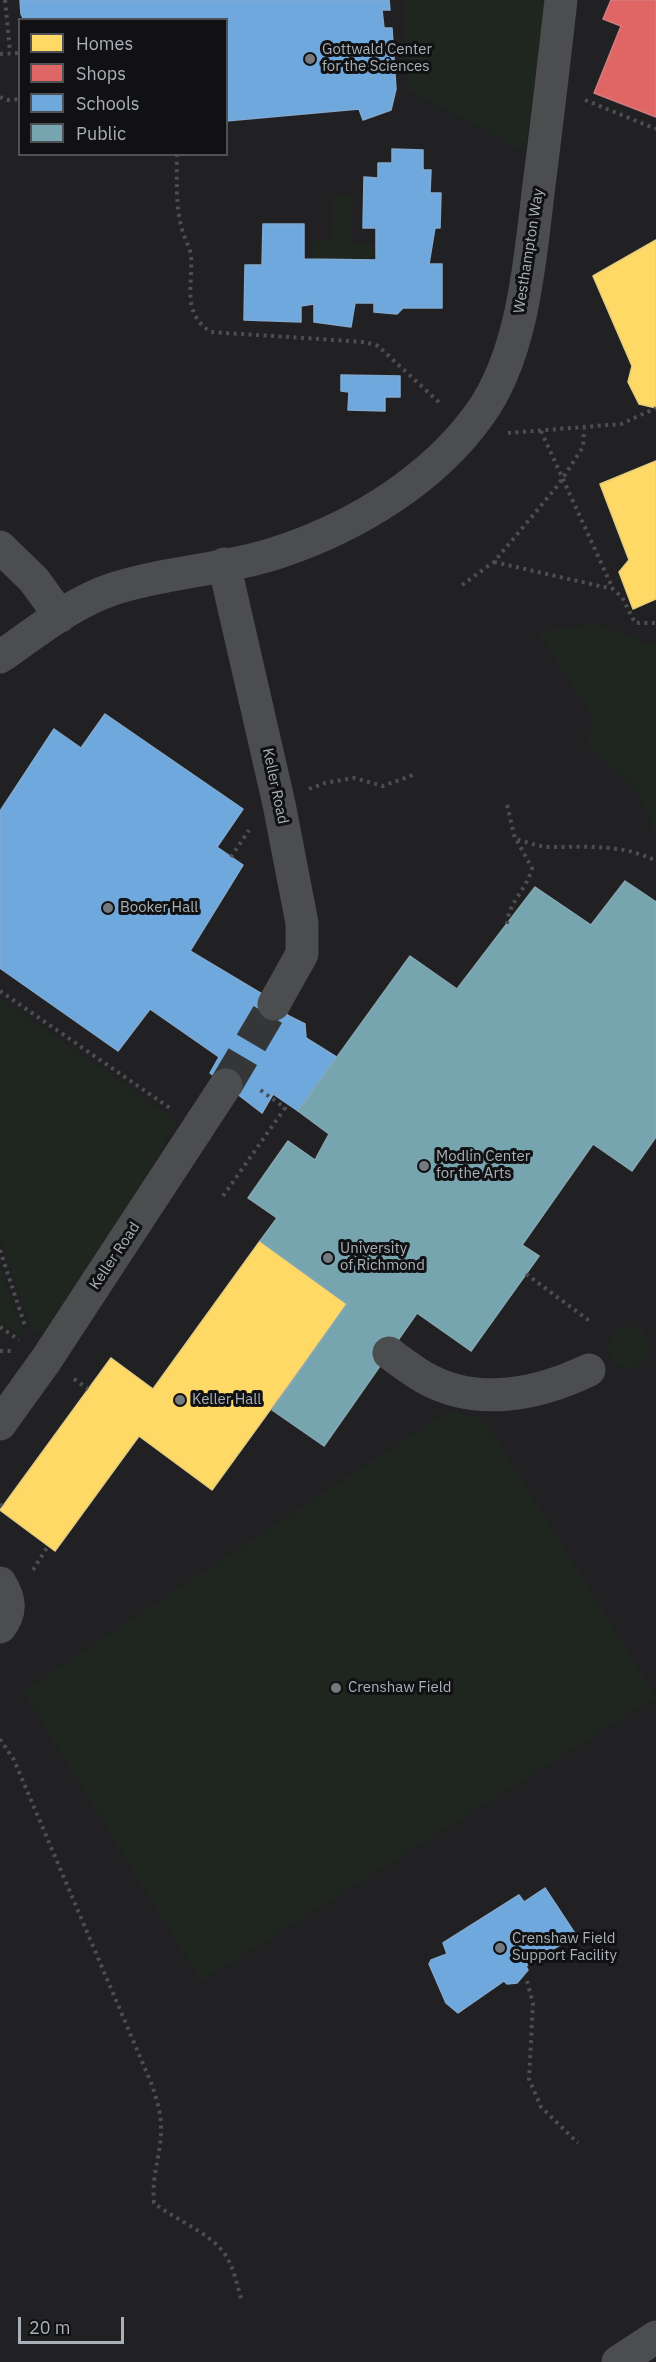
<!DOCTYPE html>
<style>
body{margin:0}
#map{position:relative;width:656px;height:2362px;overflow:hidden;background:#171717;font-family:"IBM Plex Sans",sans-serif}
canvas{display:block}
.legend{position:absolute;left:18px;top:18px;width:210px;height:138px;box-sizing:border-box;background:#111113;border:2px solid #4e5155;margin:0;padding:8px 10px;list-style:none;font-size:18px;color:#a9b0b7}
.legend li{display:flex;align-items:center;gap:12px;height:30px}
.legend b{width:30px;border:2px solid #4e5155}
.scale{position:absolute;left:18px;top:2317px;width:106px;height:27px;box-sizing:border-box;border:3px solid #a9b0b7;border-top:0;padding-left:8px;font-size:18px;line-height:21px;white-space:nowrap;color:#a9b0b7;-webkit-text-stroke:4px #111113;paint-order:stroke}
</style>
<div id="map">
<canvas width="656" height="2362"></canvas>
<ul class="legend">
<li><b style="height:16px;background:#ffd966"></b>Homes</li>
<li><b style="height:16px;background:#e06666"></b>Shops</li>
<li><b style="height:16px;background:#6fa8dc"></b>Schools</li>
<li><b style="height:16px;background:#76a5af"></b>Public</li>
</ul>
<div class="scale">20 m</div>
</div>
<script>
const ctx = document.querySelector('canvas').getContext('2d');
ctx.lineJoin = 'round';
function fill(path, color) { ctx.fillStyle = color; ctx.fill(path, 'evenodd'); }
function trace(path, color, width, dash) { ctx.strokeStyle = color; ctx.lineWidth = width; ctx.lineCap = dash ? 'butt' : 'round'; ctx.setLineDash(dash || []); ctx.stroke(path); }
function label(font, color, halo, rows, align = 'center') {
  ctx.font = font + ' "IBM Plex Sans",sans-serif'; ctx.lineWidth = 6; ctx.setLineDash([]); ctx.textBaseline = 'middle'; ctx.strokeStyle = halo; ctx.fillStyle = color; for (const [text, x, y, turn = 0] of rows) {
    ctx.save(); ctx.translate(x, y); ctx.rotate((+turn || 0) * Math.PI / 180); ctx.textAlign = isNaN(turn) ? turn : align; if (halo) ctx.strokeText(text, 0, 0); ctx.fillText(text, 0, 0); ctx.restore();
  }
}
fill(new Path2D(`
 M0 0H656V2362H0ZM20 20H226V154H20Z`), '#212123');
fill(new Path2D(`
 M404 0H548L525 152 408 90Z
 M353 194 351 242 374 243V260L313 259V241L331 240 334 195Z
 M595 624 656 646V834L637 791 588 745 592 716 538 632Z
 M0 998 177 1121 131 1202 41 1336 33 1333 0 1238Z
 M0 1266 24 1335 22 1337 0 1322Z
 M608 1347a21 21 0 1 1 42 0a21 21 0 1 1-42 0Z
 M448 1411 484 1419 656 1697 201 1981 23 1691Z`), '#1f251f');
const homes = new Path2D(`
 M656 240V408L639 404 628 382 632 366 593 276Z
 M656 461V599L633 609 619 572 629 560 600 484Z
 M260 1241 347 1304 212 1490 139 1436 55 1551 0 1510 111 1358 153 1389Z`);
fill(homes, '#ffd966');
trace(homes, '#e5cd7e', 1.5);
const shops = new Path2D(`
 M611 0H656V117L594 93 621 26 603 19Z`);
fill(shops, '#e06666');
trace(shops, '#d07c7e', 1.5);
const schools = new Path2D(`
 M20 0H389L390 10H382L384 28H392L396 89 391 110 363 120 359 109 226 121V20H24L21 14Z
 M392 149 423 150V170H431L430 193H441L440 228H435L429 264H442V308H403L397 314 374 312V303H355L351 327 314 322V304L301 306V322L244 320 245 265H262L263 224H304V259L376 260V228H363L364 177 378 178V163H392Z
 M341 375 400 376V397H385V411L348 410 349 392 341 391Z
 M105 714 243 809 217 847 243 865 190 951 262 994 289 1016 305 1024 306 1038 338 1058 298 1111 273 1094 262 1113 210 1073 219 1057 150 1009 118 1051 0 968V811L54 729 81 748Z
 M545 1888 576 1935 526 1966 528 1970 517 1983 507 1984 504 1981 458 2013 446 2003 429 1964 431 1960 447 1954 443 1943 519 1895 524 1902Z`);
fill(schools, '#6fa8dc');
trace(schools, '#80aad1', 1.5);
const public = new Path2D(`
 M625 881 656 902V1137L632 1171 593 1144 522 1245 539 1256 471 1351 417 1313 324 1446 272 1410 347 1304 260 1241 277 1218 248 1198 288 1141 315 1160 329 1134 298 1111 410 956 457 989 535 887 591 925Z`);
fill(public, '#76a5af');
trace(public, '#85a8b1', 1.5);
trace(new Path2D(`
 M226 1085 274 1004`), '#343637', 33, [33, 16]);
trace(new Path2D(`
 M5 0 10 51
 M0 54 20 53
 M0 97 7 100 20 99
 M585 100 656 129
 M177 154C177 180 175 204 182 229 184 238 190 247 191 256 193 285 181 313 211 332L365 342 378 346 442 405
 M541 431 613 589
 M508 433 621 424 656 408
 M494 562 613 589 622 597 635 623H656
 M462 585 494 562 559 484 583 447 584 429
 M309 789 325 783 354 778 383 786 413 775
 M507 805 515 839C527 842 539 847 551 847 587 847 624 844 656 861
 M231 857 249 830
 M507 924C508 903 527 889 532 868L516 839
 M0 991 170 1108
 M223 1196 285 1108 259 1089
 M0 1250 25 1326
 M526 1274 591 1322
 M0 1327 19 1340
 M0 1351H11
 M74 1379 88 1389
 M0 1504 3 1507
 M33 1570 48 1546
 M0 1739 14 1760 152 2085C156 2098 161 2112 161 2127 162 2153 151 2174 154 2203 174 2219 210 2233 224 2253 234 2267 237 2285 242 2302
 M527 1981 533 2003 529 2079 541 2107 578 2143`), '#4d4e51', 4, [3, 4.5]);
trace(new Path2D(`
 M0 547 34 580 60 616
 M224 564 279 804 302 923V954L274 1004
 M0 657C35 633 71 603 113 589 168 571 230 570 285 550 358 525 433 479 479 415 524 354 530 258 539 185 547 123 554 62 561 0
 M389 1353C401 1362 414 1372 427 1379 479 1407 539 1394 589 1370
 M0 1424 46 1360 226 1085
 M0 1583C10 1599 12 1611 0 1627
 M618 2362 656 2337`), '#4b4d4f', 33);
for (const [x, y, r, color] of [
 [310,59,6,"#767a7f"],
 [108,908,6,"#767a7f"],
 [424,1166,6,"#767a7f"],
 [328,1258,6,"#767a7f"],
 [180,1400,6,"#767a7f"],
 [336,1688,6,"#767a7f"],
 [500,1948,6,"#767a7f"]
]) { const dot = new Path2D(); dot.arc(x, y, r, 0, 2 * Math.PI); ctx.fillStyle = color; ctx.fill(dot); trace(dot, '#111113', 2); }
label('15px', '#a9b0b7', '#111113', [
 ["Gottwald Center",322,50],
 ["for the Sciences",322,67],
 ["Booker Hall",120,908],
 ["Modlin Center",436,1157],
 ["for the Arts",436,1174],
 ["University",340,1249],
 ["of Richmond",340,1266],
 ["Keller Hall",192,1400],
 ["Crenshaw Field",348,1688],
 ["Crenshaw Field",512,1939],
 ["Support Facility",512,1956]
], 'left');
label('15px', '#a9b0b7', '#111113', [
 ["Westhampton Way",529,251,-81],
 ["Keller Road",275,786,78],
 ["Keller Road",115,1256,-56]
]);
</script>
